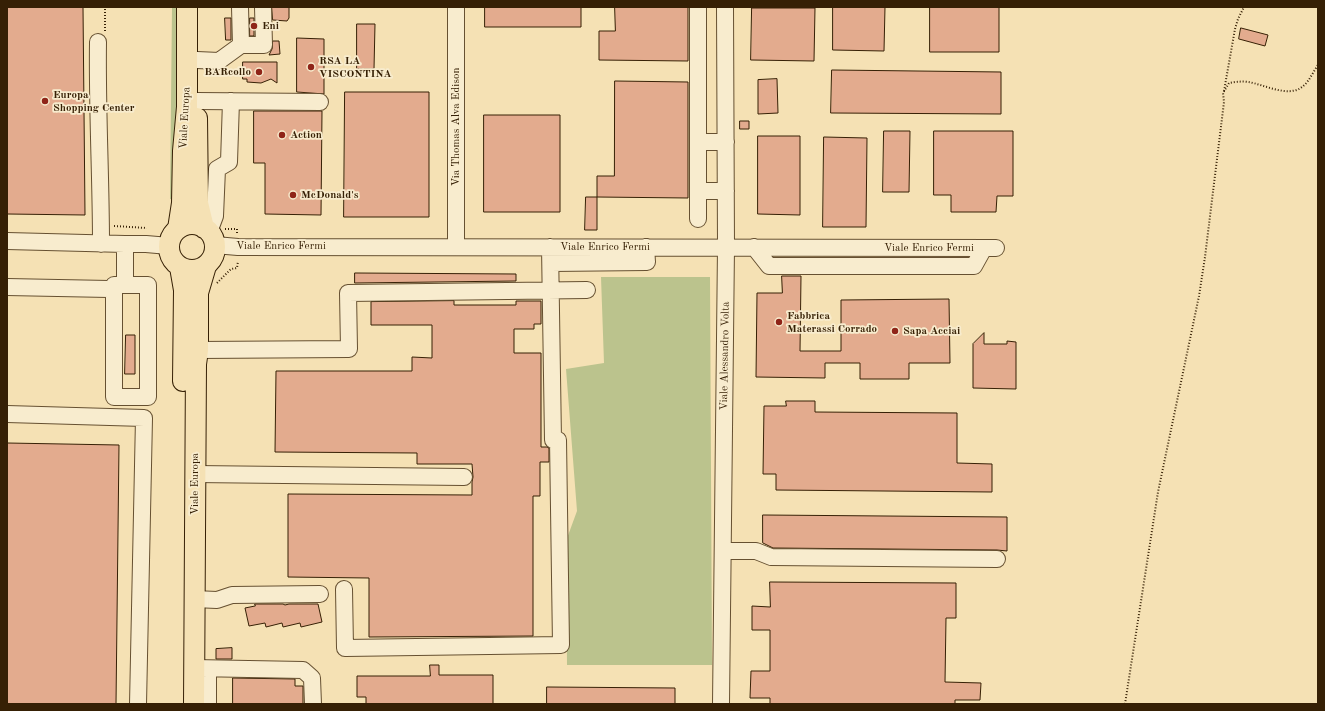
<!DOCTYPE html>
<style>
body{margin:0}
#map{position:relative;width:1325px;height:711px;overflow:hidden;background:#f5e1b4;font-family:"Old Standard TT",serif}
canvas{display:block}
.frame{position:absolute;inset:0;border:8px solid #362005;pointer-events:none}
</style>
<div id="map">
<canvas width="1325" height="711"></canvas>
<div class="frame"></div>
</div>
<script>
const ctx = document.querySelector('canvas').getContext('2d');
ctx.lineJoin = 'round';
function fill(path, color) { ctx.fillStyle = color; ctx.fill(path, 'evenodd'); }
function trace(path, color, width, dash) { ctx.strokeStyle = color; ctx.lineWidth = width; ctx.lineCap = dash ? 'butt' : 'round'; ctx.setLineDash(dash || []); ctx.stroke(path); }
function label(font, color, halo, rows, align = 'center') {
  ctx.font = font + ' "Old Standard TT",serif'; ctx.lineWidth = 3.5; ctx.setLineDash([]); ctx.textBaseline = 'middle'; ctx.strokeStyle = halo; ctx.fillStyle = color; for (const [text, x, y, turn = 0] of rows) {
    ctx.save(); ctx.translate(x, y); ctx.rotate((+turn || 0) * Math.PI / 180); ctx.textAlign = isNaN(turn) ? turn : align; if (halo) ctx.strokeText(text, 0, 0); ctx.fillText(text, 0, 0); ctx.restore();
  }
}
fill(new Path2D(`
 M172 7H179L178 200 170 199Z
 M601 277H710L712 665H567L566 541 577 511 566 369 604 363Z`), '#bbc38d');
const building = new Path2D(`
 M7 7H83L85 215 7 214Z
 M272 7H289V18L287 21 273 20Z
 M485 7H581V27H485Z
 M615 7H688V61L599 60V31H615Z
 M833 7H885L884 51 833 50Z
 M930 7H999V52H930Z
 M752 8H815L814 61 751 60Z
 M225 18H231V40H226Z
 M250 18H254V36H250Z
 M357 24H375L374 69H357Z
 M1241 28 1268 35 1265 46 1239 39Z
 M297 38 324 39V94L297 92Z
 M273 41H279L280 54 269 55 272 49Z
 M243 62H277V83L271 79 261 83 247 82V79H243Z
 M832 70 1001 72V114L831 113Z
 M777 79 778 113 758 114V80Z
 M615 81 688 82V198L597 197V176H614Z
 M345 92H429V217H344Z
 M254 111H322L321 215 265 214V163H254Z
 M484 115H560V212H484Z
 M740 121H749V129H740Z
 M884 131H910L909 192H883Z
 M934 131H1013V196H997L996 212H951V195H934Z
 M758 136H800V215L758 214Z
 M824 137 867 138 866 227H823Z
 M586 197H597V230H585Z
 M355 273 516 274V281L355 283Z
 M782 276H801L800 351H841V300L949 299 950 363H909V379H860V363H825V378L756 377 757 293H782Z
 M454 301V305H516V301H541V324H534V329H514V353H541V447H547L549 448V462H540V496H533V636L369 637V578L288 577V494L472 495V482L473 477 472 464H417V453L275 452 276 371H412V357L432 358V325H371V302Z
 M984 333V344H1007V341L1016 342V389L973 388V344Z
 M126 335H135V374H125Z
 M786 401H815V412L957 413V463L992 464V492L776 490V474H763L764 406H786Z
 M7 443 119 445 116 704H7Z
 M763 515 1007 517V551L997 550 773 548 763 543Z
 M770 582 956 583V618H946L945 682 981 683 980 700H955V704H770V698H750L751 671H770V630H752V606L770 607Z
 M255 604H283L285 605 289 604H318L322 622 301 627 300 623 283 627 282 623 266 627 265 623 249 626 245 608 255 606Z
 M232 648V659H216V649Z
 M430 665H439V675H493V704H366V697H357V676H430Z
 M233 678 295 679V686H303V704H233Z
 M547 687 675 688V704H547Z`);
fill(building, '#e3ab8e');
trace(building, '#362005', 1);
const minor = new Path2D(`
 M456 7V247
 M698 7V219
 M98 42C97 110 101 177 101 244
 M241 45H264L263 7
 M197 60 219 61 241 45 240 7
 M197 101 320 102
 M698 142H726
 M698 191H726
 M209 232 215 216 217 169 229 162 231 101
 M7 241 125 244
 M215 245 238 247 996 248
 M754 247 769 266H974L984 248
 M551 263 647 262 646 247
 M114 285H148V397H114Z
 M125 285V244H146L169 246
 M7 287 109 289
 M198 350 349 349 348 293 587 290
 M7 414 144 418 138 704
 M195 474 464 477
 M723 551H756L771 557 997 559
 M344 589 345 648 561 645 558 440H553L550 247
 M194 599 217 600 232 595 320 594
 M194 668 303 670 312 678 313 704
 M208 704V669
 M721 704 726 247 725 7`);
const major = new Path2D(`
 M197 118 198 203 204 228
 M169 247a23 23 0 1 1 46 0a23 23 0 1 1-46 0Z
 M178 229 182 203 183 151 187 107V7
 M180 267 184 290 183 381
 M194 704 196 364 198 350V293L206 266`);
trace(minor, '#665031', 18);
trace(major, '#362005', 22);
trace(new Path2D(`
 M105 31V7
 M1224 91 1235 29 1238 19 1244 7
 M114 226 147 228
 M225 229H237V234
 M217 283 231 269 237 268 238 261
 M1125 704 1158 492 1199 296 1205 257 1224 102 1223 93 1229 83C1235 82 1241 81 1248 82 1263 84 1288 98 1302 87 1309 82 1313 72 1318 65`), '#362005', 2, [1, 2]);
trace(minor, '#f8ecce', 16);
trace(major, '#f5e1b4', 20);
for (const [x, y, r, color] of [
 [254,26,4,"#8f2418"],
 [311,67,4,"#8f2418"],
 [259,72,4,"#8f2418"],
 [45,101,4,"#8f2418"],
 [282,135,4,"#8f2418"],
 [293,195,4,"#8f2418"],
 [779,322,4,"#8f2418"],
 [895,331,4,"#8f2418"]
]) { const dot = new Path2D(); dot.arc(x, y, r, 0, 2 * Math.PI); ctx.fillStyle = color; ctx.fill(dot); trace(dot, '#f8ecce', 1.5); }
label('bold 11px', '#362005', '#f8ecce', [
 ["Eni",262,26],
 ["RSA LA",319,61],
 ["VISCONTINA",319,74],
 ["BARcollo",251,72,"right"],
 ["Europa",53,95],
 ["Shopping Center",53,108],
 ["Action",290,135],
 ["McDonald's",301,195],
 ["Fabbrica",787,316],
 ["Materassi Corrado",787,329],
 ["Sapa Acciai",903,331]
], 'left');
label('11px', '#362005', '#f8ecce', [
 ["Viale Europa",185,118,-87],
 ["Via Thomas Alva Edison",456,127,-90],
 ["Viale Enrico Fermi",281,246],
 ["Viale Enrico Fermi",605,247],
 ["Viale Enrico Fermi",929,248],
 ["Viale Alessandro Volta",725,356,-89],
 ["Viale Europa",195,484,-90]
]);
</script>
